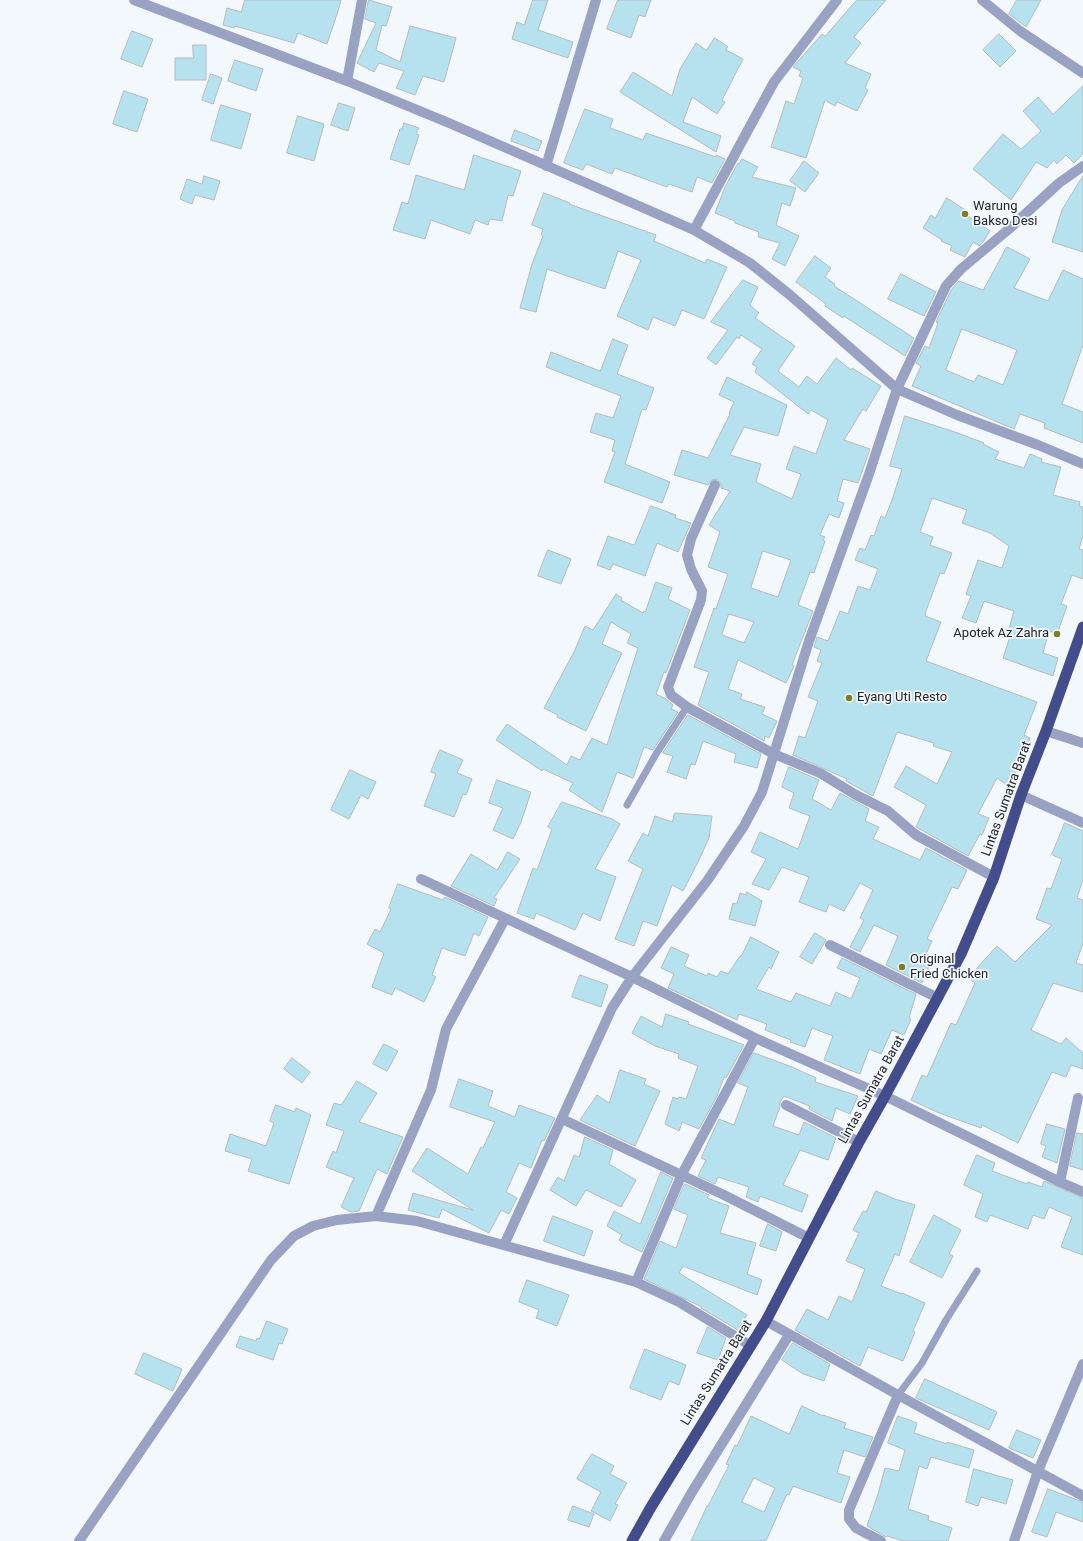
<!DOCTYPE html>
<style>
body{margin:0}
canvas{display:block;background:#f3f8fc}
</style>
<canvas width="1083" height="1541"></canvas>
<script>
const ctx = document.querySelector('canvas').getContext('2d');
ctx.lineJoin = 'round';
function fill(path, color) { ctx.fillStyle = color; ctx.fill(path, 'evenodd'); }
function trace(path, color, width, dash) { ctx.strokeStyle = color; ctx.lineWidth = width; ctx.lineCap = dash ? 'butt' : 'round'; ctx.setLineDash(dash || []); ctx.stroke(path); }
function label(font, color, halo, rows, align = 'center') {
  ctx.font = font + ' Roboto,sans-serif'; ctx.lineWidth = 3.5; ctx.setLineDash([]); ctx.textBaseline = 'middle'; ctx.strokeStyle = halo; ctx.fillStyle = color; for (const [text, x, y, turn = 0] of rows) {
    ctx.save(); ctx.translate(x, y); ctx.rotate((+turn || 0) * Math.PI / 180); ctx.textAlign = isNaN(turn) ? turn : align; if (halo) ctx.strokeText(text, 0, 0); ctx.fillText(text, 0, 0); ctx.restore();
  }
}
const building = new Path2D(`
 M245 0H341L338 11 327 44 298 33 294 43 235 26 234 28 223 25 227 8 241 12Z
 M369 0 392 7 386 26 382 25 376 50 400 62 410 26 456 38 444 82 423 76 415 95 396 88 404 71 379 63 374 72 357 63 376 23 365 19Z
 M533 0H548L538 30 573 42 568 58 512 39 517 22 524 25Z
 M618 0H651L645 17 639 15 631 38 607 29Z
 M857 0H886L854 37 861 43 845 63 871 74 865 88 868 90 857 111 837 102 835 106 825 100 806 158 771 147 786 101 794 104 803 78 799 76 801 71 793 67 822 34 825 36Z
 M1017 0H1041L1026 27 1009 14Z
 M132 31 153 39 142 67 121 59Z
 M999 34 1016 51 1000 67 983 50Z
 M715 38 728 47 726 50 743 59 722 100 725 102 717 114 692 97 683 122 721 136 716 152 620 92 633 72 672 96 680 69 696 43 706 50Z
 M193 45H206V80H175V58H193Z
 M235 60 263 69 256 91 228 81Z
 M211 74 222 78 213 104 202 100Z
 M1083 86V154L1074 163 1066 155 1057 164 1054 160 1047 168 1036 162 1011 200 973 169 1003 134 1021 149 1041 131 1023 111 1038 97 1053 114Z
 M124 91 148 99 137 132 113 124Z
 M339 103 355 108 348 131 331 125Z
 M221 105 251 114 241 149 211 140Z
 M585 109 613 119 610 128 643 140 646 133 716 157V155L725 159 712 183 697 177 692 192 669 184 667 187 615 168 612 174 586 164 583 170 564 163Z
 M298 116 324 124 314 161 287 153Z
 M404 123 419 128 416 134 419 135 409 165 390 159 400 129H402Z
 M515 130 542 141 538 151 511 141Z
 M474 155 521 171 513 196 508 195 502 221 490 219 488 225 475 220 470 234 431 220 425 239 393 230 402 202 408 204 416 175 464 190Z
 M742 159 758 167 752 177 796 188 790 206 782 203 776 225 799 236 785 266 772 259 780 243 758 237 759 232 735 223V221L715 213 725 187 738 163 739 164Z
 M804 161 819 173 805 192 790 181Z
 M204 176 220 181 214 200 195 195 192 204 180 199 187 179 202 184Z
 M1083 176V252L1052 242 1062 210Z
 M544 193 570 203 569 204 656 235 654 241 705 263 707 259 727 267 704 319 682 310 675 326 653 317 648 330 617 316 641 260 618 251 605 289 547 269 536 312 520 308 532 264 543 236 541 235 543 229 532 225Z
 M947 198 967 211 965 214 990 231 983 242 979 246 973 242 965 257 950 250 952 246 941 241 942 240 923 228 931 215 935 218Z
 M1007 247 1030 259 1014 288 1048 301 1063 270 1083 279V345L1062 404 1083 412V443L1044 428 1045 423 1020 414 1014 429 912 386 921 366 916 363 925 346 929 348 938 323 936 322 951 290 959 281 983 290ZM962 329 1017 350 1003 385 978 375 974 382 946 370Z
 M815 256 831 268 825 277 835 284 834 286 914 338 905 356 844 316 843 318 825 306 826 304 796 282Z
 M901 274 936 292 924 316 888 299Z
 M743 280 758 287 750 305 759 313 755 318 795 346 778 371 799 387 807 376 817 384 836 358 851 370 852 368 881 386 866 411 863 409 844 440 870 449 858 483 843 479 837 501 844 503 839 518 829 514 820 535 825 537 823 540 825 541 814 573 810 572 798 605 813 611 792 665 794 666 786 683 738 660 728 689 742 694 740 699 765 707 762 714 777 721 769 738 765 736 764 741 698 705 709 672 694 667 714 608 716 609 728 574 708 567 720 532 709 525 730 491 721 488V484L717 479 712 480 708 485 674 475 682 450 708 458 730 414 729 413 734 402 719 395 727 377 787 405 778 436 744 427 730 455 761 464 756 482 792 499 801 474 786 469 794 446 816 454 828 420 811 410 808 414 755 372 757 367 752 364 762 349 741 335 739 339 737 337 716 365 707 358 728 330 711 322ZM763 551 791 560 778 597 751 588ZM729 614 754 622 744 643 722 635Z
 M613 339 628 345 617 374 654 388 646 410 642 409 625 464 670 482 662 503 604 482 615 452 612 451 615 440 590 432 596 413 613 418 621 396 546 367 551 352 600 371Z
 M905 416 955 432 984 443 983 444 999 452 995 459 1024 468 1030 454 1042 459 1041 462 1061 467 1053 495 1080 502 1079 506 1083 507V536L1079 549 1083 550V579L1072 575 1061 604 1067 606 1057 634 1049 631 1043 653 1058 658 1053 676 1003 658 1010 637 1007 636 1014 611 984 601 976 623 962 618 971 596 966 594 978 560 1002 568 1009 546 990 533 962 523 967 510 932 498 920 532 933 537 930 545 952 553 944 574 940 573 926 611 925 616 941 622 926 661 1037 702 1024 735 1030 738 1013 778 1007 785 997 778 978 814 989 818 982 835 980 834 968 856 916 827 926 805 894 787 906 766 937 784 952 752 933 746 934 743 897 732 873 796 846 781 847 779 793 755 799 736 805 738 818 701 808 697 822 663 817 661 821 650 814 647 817 637 828 641 840 611 848 614 858 586 870 590 878 569 855 560 860 548 865 550 871 535 874 536 881 516 885 518 892 500 902 469 890 466Z
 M651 506 676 515 675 518 691 523 678 552 657 543 645 576 613 564 610 570 597 565 608 536 634 545Z
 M548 550 571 559 561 584 538 576Z
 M656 582 672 588 668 599 690 610 666 673 664 672 656 694 666 699 673 705 671 709 678 712 653 750 644 747 633 778 617 772 602 812 569 790 573 783 543 769 542 771 496 740 507 724 567 765 571 756 580 760 592 738 607 745 638 648 627 643 631 634 611 622 602 644 622 653 586 731 557 717 558 715 544 708 575 650 585 626 593 630 616 594 622 598 621 600 643 613 644 611 645 612Z
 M688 715 761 754 757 768 734 762 736 754 703 741 695 765 691 764 686 779 667 772 673 756 663 753Z
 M440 750 463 760 457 773 472 779 466 795 463 794 454 817 424 806 436 774 431 772Z
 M789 767 819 780 812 799 831 810 840 793 869 809 865 821 879 827 873 839 920 860 926 848 967 870 958 889 952 887 927 939 932 941 926 954 933 957 922 983 886 965 898 936 874 925 860 952 850 947 864 920 860 918 873 890 860 883 844 911 829 904 826 912 799 902 809 877 782 867 769 890 752 884 766 859 751 852 760 832 798 849 810 816 789 808 794 793 782 787Z
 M350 770 376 782 368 799 361 795 349 819 331 810Z
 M497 780 531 792 521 822 513 839 493 830 503 808 489 803Z
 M562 802 612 819 620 824 595 869 616 877 600 921 583 913 575 930 536 913 534 919 517 913 533 868 537 870 552 829 548 827Z
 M675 813 712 816 709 838 699 860 683 891 672 885 657 926 643 921 634 946 615 939 643 869 628 861 643 833 648 836 655 816 672 822Z
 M1065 823 1083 831V879L1077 898 1083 900V943L1076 963 1083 965V992L1053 983 1031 1030 1061 1044 1066 1038 1083 1053V1069L1071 1065 1066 1077 1052 1072 1018 1143 982 1125 981 1128 939 1113 911 1100 922 1075 927 1077 951 1023 956 1025 975 983 971 980 977 968 997 946 1015 962 1052 925 1036 919 1047 888 1051 889 1062 859 1052 855Z
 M508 852 520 859 494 898 497 899 494 906 451 886 471 854 497 870Z
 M398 884 443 900 445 897 488 917 479 936 474 933 465 956 442 948 432 975 436 977 424 1002 395 988 392 995 372 987 384 953 367 944 375 929 380 932 391 909 389 908Z
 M747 892 762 901 755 926 729 919 733 903 737 904 740 893 746 895Z
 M815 933 826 940 812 964 800 957Z
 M751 937 779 952 771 969 769 967 756 989 791 1002 796 993 830 1006 836 992 851 999 860 978 837 968 842 958 916 994 909 1018 911 1019 904 1035 892 1030 881 1054 869 1049 860 1074 824 1060 833 1036 812 1028 805 1047 790 1042 791 1040 765 1030 767 1024 739 1014 737 1020 668 988 674 974 661 968 671 947 689 955 684 966 707 976 708 973 717 977 721 971 728 974 740 956H741Z
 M580 975 608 985 601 1007 572 997Z
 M666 1014 689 1022 688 1024 744 1045 726 1078 724 1077 717 1096 699 1129 682 1122 679 1131 665 1124 673 1097 678 1099 679 1097 686 1099 698 1066 678 1058 679 1054 655 1046 632 1033 641 1016 662 1027Z
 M384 1044 398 1051 387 1071 373 1064Z
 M754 1053 792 1067 816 1078 815 1082 858 1096 850 1114 836 1108 832 1121 809 1109 810 1106 784 1096 780 1102V1107L773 1126 799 1135 804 1122 836 1138 828 1160 800 1150 783 1185 808 1195 802 1212 760 1196 758 1202 746 1197 749 1187 718 1177 715 1184 698 1176 706 1160 701 1158 719 1119 734 1125 748 1087 738 1083Z
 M292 1058 310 1072 302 1083 284 1069Z
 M620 1070 646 1079 644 1084 660 1091 635 1146 580 1120 597 1095 609 1103Z
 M459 1079 493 1091 488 1106 515 1117 519 1105 555 1118 544 1141 542 1140 531 1168 519 1163 506 1192 517 1198 509 1214 501 1210 489 1233 442 1209 439 1218 408 1210 413 1193 473 1210 412 1171 427 1148 468 1174 481 1147 483 1148 495 1122 450 1107Z
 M357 1081 377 1093 359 1122 403 1137 387 1174 377 1169 359 1211 351 1212 341 1207 354 1178 326 1167 333 1151 336 1153 344 1131 326 1125 334 1103 341 1105Z
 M276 1105 295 1112 296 1108 311 1115 289 1184 248 1171 252 1159 225 1151 230 1134 266 1146 274 1123 270 1121Z
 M1047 1124 1065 1129 1057 1163 1042 1157 1046 1146 1041 1144Z
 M1077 1133 1083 1134V1170L1070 1166Z
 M585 1137 613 1150 609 1164 636 1180 621 1207 586 1190 576 1206 550 1190 558 1177 564 1181 574 1155 579 1157Z
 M977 1155 995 1163 992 1171 1027 1184 1028 1182 1042 1187 1044 1181 1083 1198V1255L1061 1247 1072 1217 1049 1207 1044 1219 1033 1215 1028 1229 990 1215 987 1222 975 1217 983 1194 964 1185Z
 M661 1172 673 1178 642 1252 621 1242 619 1240 622 1235 607 1226 614 1211 640 1224Z
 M685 1184 709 1195 707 1198 729 1206 720 1233 756 1243 747 1274 762 1280 757 1295 683 1266 679 1273 747 1315 738 1330 701 1308 702 1307 644 1279 660 1241 676 1248 688 1215 674 1209Z
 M876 1191 895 1199 915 1205 899 1256 895 1254 881 1286 902 1294V1293L925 1303 913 1331 915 1332 903 1361 868 1347 860 1366 795 1330 807 1309 828 1320 839 1296 852 1302 865 1269 846 1261 859 1233 853 1230 863 1211 866 1212Z
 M934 1215 961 1230 949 1254 953 1256 942 1278 910 1262Z
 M553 1216 593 1231 584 1256 544 1241Z
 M768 1224 782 1232 776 1251 760 1246Z
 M527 1280 569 1295 557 1326 536 1318 539 1310 519 1302Z
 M267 1321 288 1329 282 1344 279 1343 273 1360 236 1347 240 1336 256 1341 257 1338 259 1339Z
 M708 1327 726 1338 718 1360 697 1353Z
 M793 1343 830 1364 824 1381 803 1374 782 1360Z
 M645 1349 686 1365 679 1385 669 1381 661 1400 630 1388Z
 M144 1353 182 1369 173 1391 135 1374Z
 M925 1379 997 1412 989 1430 916 1398Z
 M802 1406 823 1416V1415L846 1423 844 1428 873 1437 865 1457 844 1450 837 1473 850 1477 841 1503 793 1486 789 1495 787 1494 766 1541H691L707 1506H708L729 1465 726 1464 735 1445 737 1446 751 1416 789 1434ZM754 1478 775 1488 764 1512 742 1502Z
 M898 1416 917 1423 914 1433 947 1444V1442L974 1450 969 1468 931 1457 927 1469 919 1466 908 1509 929 1516 928 1520 952 1528 948 1541H903L887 1536 886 1537 867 1526 878 1494 885 1468 899 1471 905 1450 888 1443Z
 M1017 1430 1041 1440 1033 1458 1009 1448Z
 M592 1454 614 1466 610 1474 627 1483 615 1504 618 1505 610 1521 591 1511 601 1492 577 1479Z
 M974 1469 1013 1480 1006 1504 981 1497 978 1506 966 1502Z
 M1048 1489 1083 1502V1522L1056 1512 1047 1537 1032 1532Z
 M573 1506 594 1514 589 1527 568 1520Z`);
fill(building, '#b6e2f0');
trace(building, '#b4bbbd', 1);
trace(new Path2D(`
 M627 805 656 754 687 707
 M898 1395 922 1363 946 1320 977 1271`), '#9aa2c3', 7);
trace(new Path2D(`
 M134 0 347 81 449 123 694 230 750 263 790 295 897 389 957 415 1038 445 1083 464
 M982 0 1020 31 1083 73
 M347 81 362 0
 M546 166 596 0
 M694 230 774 82 837 0
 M715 485 691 539 687 555 691 569 702 591 701 600 668 687 671 695 687 707 774 754 820 773 856 795 888 811 916 835 994 877
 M1046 731 1083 743
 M1021 795 1083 823
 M421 879 632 977 755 1038 885 1096 1060 1182 1083 1192
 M830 945 938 998
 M786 1105 859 1142
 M562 1119 724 1195 809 1238
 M1060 1182 1078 1098
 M376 1216 431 1090 446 1029 505 919
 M504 1245 612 1008 632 977 707 881 744 826 762 792 809 641 868 477 897 389 946 286 961 269 1009 229 1059 183 1083 166
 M636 1282 682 1174 755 1038
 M766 1321 898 1395 1083 1496
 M79 1541 271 1260 294 1236 313 1226 337 1220 376 1216 417 1221 636 1282 679 1302 751 1346
 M664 1541 692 1492 789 1335
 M881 1541 856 1528 849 1519V1510L898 1395
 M1014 1541 1038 1471 1083 1364`), '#9aa2c3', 10);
trace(new Path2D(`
 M632 1541 651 1507 766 1321 859 1142 885 1096 961 954 994 877 1021 795 1046 731 1083 627`), '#444d8b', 11);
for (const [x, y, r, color] of [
 [965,214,4,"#7d7d25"],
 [1057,634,4,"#7d7d25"],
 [849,698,4,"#7d7d25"],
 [902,967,4,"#7d7d25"]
]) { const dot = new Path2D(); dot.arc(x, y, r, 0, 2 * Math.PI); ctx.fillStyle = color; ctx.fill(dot); trace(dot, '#f3f8fc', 1.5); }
label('13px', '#242627', '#f3f8fc', [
 ["Warung",973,207],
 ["Bakso Desi",973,222],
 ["Apotek Az Zahra",1049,634,"right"],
 ["Eyang Uti Resto",857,698],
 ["Original",910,960],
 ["Fried Chicken",910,975]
], 'left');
label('13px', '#242627', '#f3f8fc', [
 ["Lintas Sumatra Barat",1007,799,-70],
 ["Lintas Sumatra Barat",872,1090,-61],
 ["Lintas Sumatra Barat",717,1373,-58]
]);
</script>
